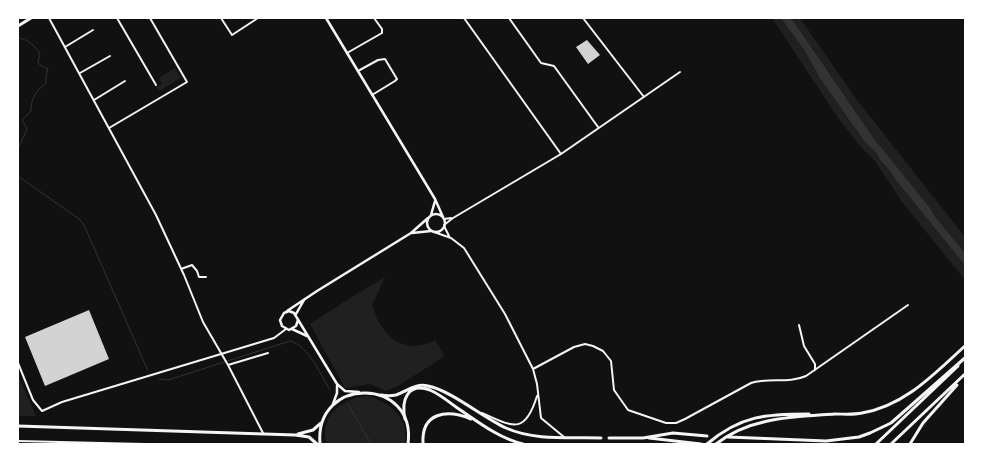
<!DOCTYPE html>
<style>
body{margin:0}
#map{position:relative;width:983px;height:462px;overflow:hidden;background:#111;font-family:Lato,sans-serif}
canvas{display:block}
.frame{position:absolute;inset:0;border:19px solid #fff;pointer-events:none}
</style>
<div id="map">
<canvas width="983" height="462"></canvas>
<div class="frame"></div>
</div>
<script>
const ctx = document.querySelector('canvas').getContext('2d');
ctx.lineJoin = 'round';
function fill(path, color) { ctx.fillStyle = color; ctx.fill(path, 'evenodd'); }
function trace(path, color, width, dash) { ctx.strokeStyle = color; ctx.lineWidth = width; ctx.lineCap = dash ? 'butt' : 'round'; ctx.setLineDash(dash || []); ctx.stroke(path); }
fill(new Path2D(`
 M772 18H800L857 100 965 237V280L902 202 875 161 860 146 838 118Z
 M175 68 181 78 159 91 157 87 162 84 159 78Z
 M385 277 372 305C381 335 403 357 435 340L445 356 398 386 386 391 370 384 345 388 310 324 350 298Z
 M18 375 36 416H18Z
 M366 396C390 401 410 418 405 444H326C320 416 340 400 366 396Z`), '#202020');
fill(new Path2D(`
 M781 18H791L874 139 930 208 935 217 965 253V265L896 180 889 169 881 161 876 152 865 142 820 78 804 49Z`), '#333');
trace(new Path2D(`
 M18 38C27 39 35 45 40 54L38 62 40 65 48 69 46 75V83C36 91 31 97 31 111L22 120 27 129 18 149
 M18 176 79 219 84 225 148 371
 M159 379 168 380 290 341C308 345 321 375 330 390
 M348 404 371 444`), '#333', 1);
fill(new Path2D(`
 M587 40 600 55 588 64 576 47Z
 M89 310 109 359 45 386 25 337Z`), '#d3d3d3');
trace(new Path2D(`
 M49 18 156 215 184 275 203 322 228 365 263 433
 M117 18 156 85
 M221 18 232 35 258 18
 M464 18 561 154
 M509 18 541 63 554 66 598 127
 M583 18 644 97
 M65 47 93 30
 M347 53 382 33V29L374 18
 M358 71 378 60 385 59 397 79 395 81 372 95
 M80 73 110 56
 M94 100 125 81
 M109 128 187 82 150 18
 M444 219 451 218
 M444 225 453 218 561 154 680 72
 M444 226 449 236
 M434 232 451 238 464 248 505 314 533 369 537 384 541 418 564 437
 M181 269 192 265 197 271 199 277H206
 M799 325 804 346 815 364V370
 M18 363 33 400 42 411 62 402 274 338 286 329
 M228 365 268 353
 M533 369 574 347 585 344 593 346 603 351 611 361 614 390 628 410 666 423H676L685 419 751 383C769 377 788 384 806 376L908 305
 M482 413C513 427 525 435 537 396
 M18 441 144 444`), '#f5f5f5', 2);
trace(new Path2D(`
 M326 18 435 199 443 217
 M427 223a9 9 0 1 1 18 0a9 9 0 1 1-18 0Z
 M431 215 435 201
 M412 233 431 231
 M287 311 317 291 411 233 428 218
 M296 314 304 300
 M298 320 296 326 289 330 282 326 280 320 284 313 289 311 294 313 337 384 345 391 359 392
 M292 329 307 336
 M333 404 337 393V386`), '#f5f5f5', 2.5);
trace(new Path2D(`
 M18 26 31 18
 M18 426 295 435 309 437 317 444
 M298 434 313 430 321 423
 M320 444C314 375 417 377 408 444`), '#f5f5f5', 3);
trace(new Path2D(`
 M707 444C741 415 767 414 809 414
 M716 444C750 417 793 417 835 414 844 414 853 415 862 413 905 406 935 373 966 345`), '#f5f5f5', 3);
trace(new Path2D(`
 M381 395C386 396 391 396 396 395 408 391 415 383 428 386 452 391 482 417 506 428 535 441 570 437 601 438
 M405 419C401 401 407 382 430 390 439 394 448 401 456 407 477 421 498 438 523 444
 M728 437 826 441 859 437 870 433 891 423 966 357
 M609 438H643L673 433 707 436
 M649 438 701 444
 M423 444C421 412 447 409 471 419
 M876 444 958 366
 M891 444 966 373
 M910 444 923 423 957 385`), '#f5f5f5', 3);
</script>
